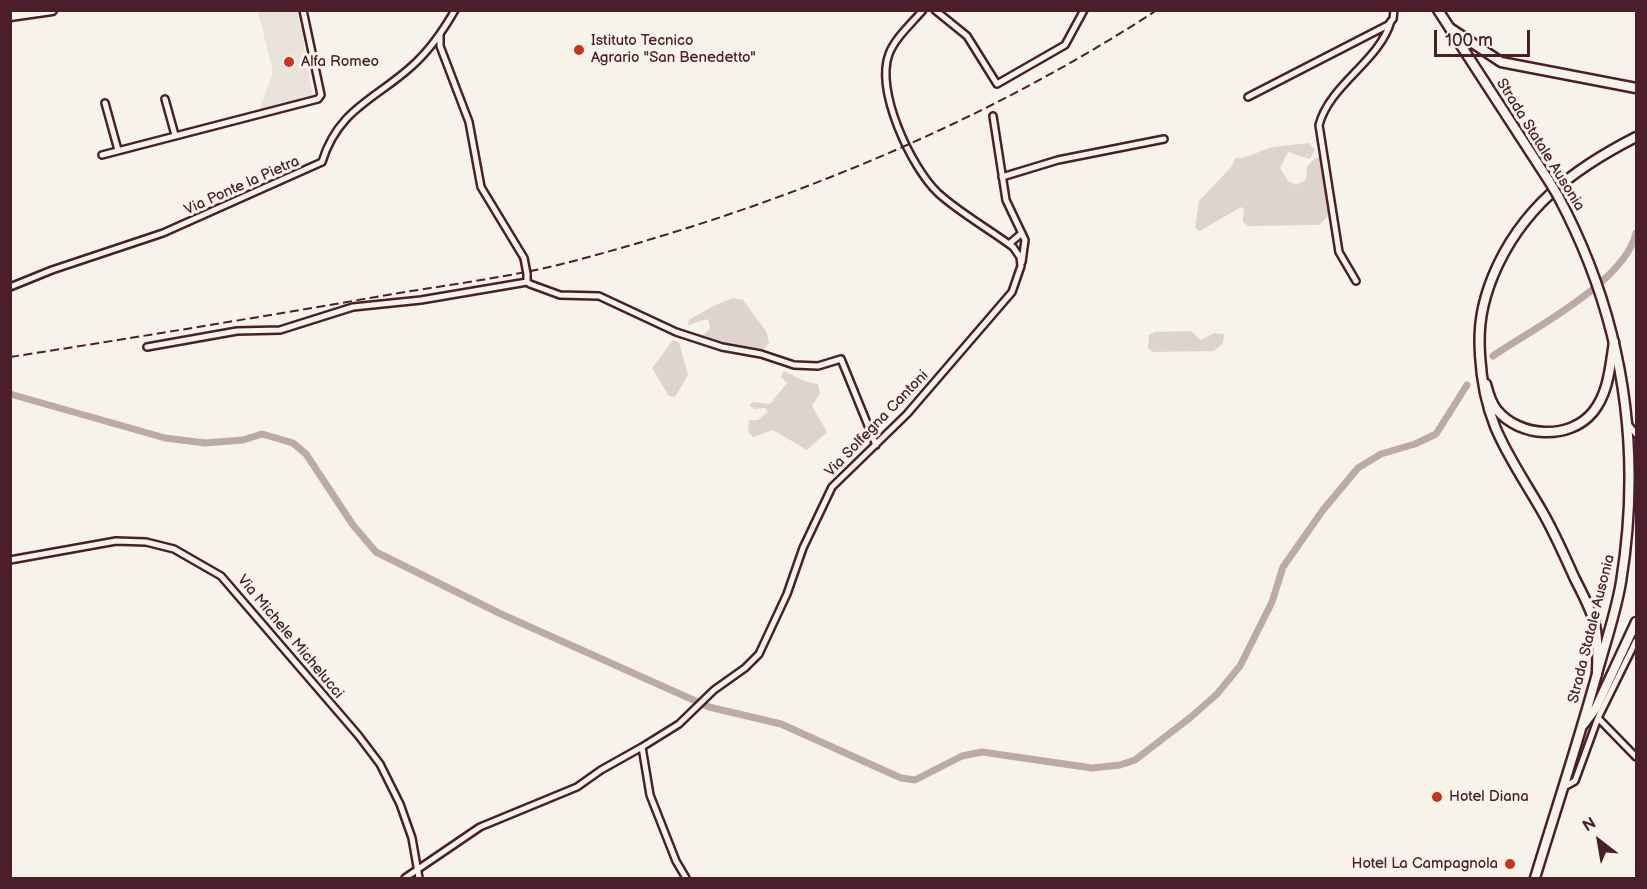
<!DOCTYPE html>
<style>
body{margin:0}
#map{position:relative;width:1647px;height:889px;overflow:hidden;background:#f7f3e8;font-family:"Balsamiq Sans",sans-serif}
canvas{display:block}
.frame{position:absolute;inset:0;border:12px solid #4a1f2b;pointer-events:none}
.north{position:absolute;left:1569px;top:811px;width:60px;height:60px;-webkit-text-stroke:4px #f7f3e8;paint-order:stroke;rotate:329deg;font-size:16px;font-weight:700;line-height:24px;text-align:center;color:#4a1f2b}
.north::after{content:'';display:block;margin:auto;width:21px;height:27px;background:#4a1f2b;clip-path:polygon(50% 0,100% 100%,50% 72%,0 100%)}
.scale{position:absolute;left:1434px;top:30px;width:96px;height:27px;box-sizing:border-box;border:3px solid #4a1f2b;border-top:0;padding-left:8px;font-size:18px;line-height:21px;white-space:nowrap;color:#4a1f2b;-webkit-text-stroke:4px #f7f3e8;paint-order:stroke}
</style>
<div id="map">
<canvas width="1647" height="889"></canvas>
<div class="frame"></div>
<div class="north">N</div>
<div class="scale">100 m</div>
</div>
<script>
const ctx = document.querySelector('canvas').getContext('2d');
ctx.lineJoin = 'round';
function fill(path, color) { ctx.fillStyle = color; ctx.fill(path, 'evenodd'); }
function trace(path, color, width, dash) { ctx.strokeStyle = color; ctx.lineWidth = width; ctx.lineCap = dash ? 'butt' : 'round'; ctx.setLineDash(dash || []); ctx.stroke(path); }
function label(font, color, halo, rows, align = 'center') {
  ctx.font = font + ' "Balsamiq Sans",sans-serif'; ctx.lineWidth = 6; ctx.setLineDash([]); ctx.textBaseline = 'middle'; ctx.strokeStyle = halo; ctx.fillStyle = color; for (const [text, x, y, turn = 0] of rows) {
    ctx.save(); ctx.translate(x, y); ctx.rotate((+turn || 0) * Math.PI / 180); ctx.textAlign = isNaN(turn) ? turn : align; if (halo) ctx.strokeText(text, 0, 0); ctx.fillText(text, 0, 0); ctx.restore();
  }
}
fill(new Path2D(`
 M258 11H298L313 96 259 111 273 72Z`), '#eae3da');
fill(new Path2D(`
 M1309 143 1315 150 1310 159 1288 152 1280 168 1288 181 1296 185 1306 180 1307 167 1315 158 1321 157 1329 215 1319 225 1248 226 1243 222 1244 209 1241 207 1200 231 1195 228 1199 201 1232 166 1235 158H1243L1272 147Z
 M733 298 743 300 766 331 769 343 764 349 713 343 702 336 710 328 708 319 688 325 689 320 713 306Z
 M1191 331 1201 340 1214 333 1224 334 1223 343 1214 351 1152 352 1148 348 1149 335 1155 332Z
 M673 340 679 342 688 375 675 397 669 396 652 368Z
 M784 371 804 381 818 384 820 393 812 406 827 432 807 450 773 430 753 437 748 431 749 420H758L768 412 765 408 755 409 750 406 752 402 770 404 787 383 781 377Z`), '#ded4cc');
trace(new Path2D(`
 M1493 356C1534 328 1625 282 1636 233
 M10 394 165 438 205 443 243 440 262 434 293 443 306 454 353 525 376 552 501 614 709 707 781 724 901 778 915 780 962 756 982 752 1092 768 1120 765 1135 760 1191 717 1217 694 1240 666 1272 602 1283 567 1323 510 1358 468 1381 454 1415 444 1436 434 1467 385`), '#bcaaa7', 7);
const minor = new Path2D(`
 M935 10 967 36 997 84 1065 45 1084 10
 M440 35V46L469 122 481 187 524 258
 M1248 97 1388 25 1393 19 1394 10
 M165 99 175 135
 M105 103 118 150
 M993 116 1006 200 1025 240 1022 262
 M102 155 318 99 321 95 303 10
 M1002 177 1058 160 1164 139
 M1009 244 1022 233
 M527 274V282L530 284 560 295 599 296 676 332 722 347 761 354 794 365 818 366 841 359 876 445
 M1356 281 1339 252 1319 125C1330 84 1379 62 1391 21
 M10 287 52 270 163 233 322 162C338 109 376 99 412 66 430 50 443 31 455 10
 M147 347 237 331 280 330 353 307 421 300 527 282
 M1628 424 1636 434
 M10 560 116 541 146 542 174 549 221 576 358 735 380 764 400 804 412 838 419 878
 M1598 718 1636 757
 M642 747 650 795 676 861 686 878
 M1564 787 1575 781 1598 718 1636 641
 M405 878 480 827 577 787 601 770 642 747 679 724 714 690 745 668 759 654 787 594 803 548 832 487 907 414 1012 292 1021 266 1020 257 1013 247C989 229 960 213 938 193 911 167 875 91 889 54 895 38 912 23 923 10`);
const primary = new Path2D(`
 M1438 10 1549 181
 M10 16 52 10
 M1535 878C1556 809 1579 740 1598 670 1606 641 1616 612 1621 582 1643 446 1623 318 1558 196`);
const trunk = new Path2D(`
 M1450 28 1501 62 1636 88
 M1486 384C1488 392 1491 403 1497 410 1519 437 1569 441 1593 412 1609 392 1610 366 1614 342
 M1597 674C1597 658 1599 641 1595 625 1591 609 1582 593 1575 579 1565 557 1555 534 1543 513 1509 454 1484 426 1480 355 1478 326 1482 303 1493 276 1521 208 1573 169 1636 137
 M1583 725 1596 708 1636 622`);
trace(minor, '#4a1f2b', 10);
trace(primary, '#4a1f2b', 13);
trace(trunk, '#4a1f2b', 13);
trace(minor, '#f7f3e8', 5);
trace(primary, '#f7f3e8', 8);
trace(trunk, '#f7f3e8', 8);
trace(new Path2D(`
 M10 357C133 338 254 318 376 297 437 286 501 279 562 264 771 210 976 128 1157 10`), '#4a1f2b', 2, [9, 4.5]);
const minorBridge = new Path2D(`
 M524 258 527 274`);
const primaryBridge = new Path2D(`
 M1549 181 1558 196`);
trace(minorBridge, '#4a1f2b', 10, []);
trace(primaryBridge, '#4a1f2b', 13, []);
trace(minorBridge, '#f7f3e8', 5);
trace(primaryBridge, '#f7f3e8', 8);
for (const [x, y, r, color] of [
 [579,50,6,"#c8321e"],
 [289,62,6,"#c8321e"],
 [1437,797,6,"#c8321e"],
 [1510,864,6,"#c8321e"]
]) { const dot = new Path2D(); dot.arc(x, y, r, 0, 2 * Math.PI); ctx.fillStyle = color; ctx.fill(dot); trace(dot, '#f7f3e8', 2); }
label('15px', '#4a1f2b', '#f7f3e8', [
 ["Istituto Tecnico",591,41],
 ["Agrario \"San Benedetto\"",591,58],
 ["Alfa Romeo",301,62],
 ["Hotel Diana",1449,797],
 ["Hotel La Campagnola",1498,864,"right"]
], 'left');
label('15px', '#4a1f2b', '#f7f3e8', [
 ["Strada Statale Ausonia",1540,145,58],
 ["Via Ponte la Pietra",242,186,-24],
 ["Via Solfegna Cantoni",877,424,-46],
 ["Strada Statale Ausonia",1592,629,-76],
 ["Via Michele Michelucci",290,637,50]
]);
</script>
